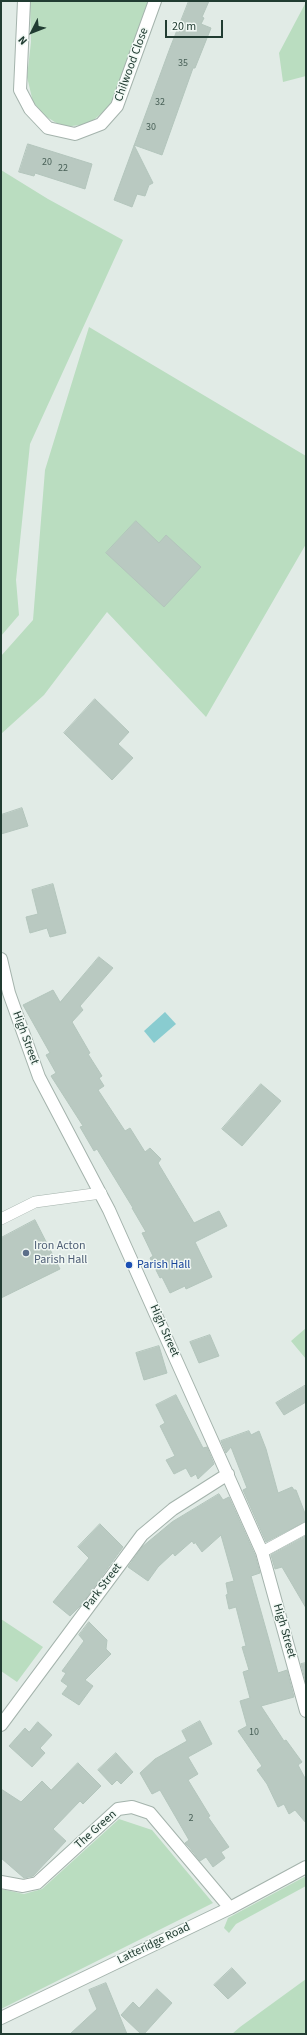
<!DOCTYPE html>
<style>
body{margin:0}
#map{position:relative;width:307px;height:2035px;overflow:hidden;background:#e1ebe6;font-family:"Source Sans 3",sans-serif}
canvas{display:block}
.frame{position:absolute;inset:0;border:2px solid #213c32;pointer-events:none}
.north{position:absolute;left:12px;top:12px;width:40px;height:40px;-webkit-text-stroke:3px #f1f8f4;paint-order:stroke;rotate:228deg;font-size:11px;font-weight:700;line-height:16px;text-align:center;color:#213c32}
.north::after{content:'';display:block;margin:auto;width:14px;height:18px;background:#213c32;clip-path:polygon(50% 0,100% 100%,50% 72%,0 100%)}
.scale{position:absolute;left:165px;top:20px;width:58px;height:18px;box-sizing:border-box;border:2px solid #213c32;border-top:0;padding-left:5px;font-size:12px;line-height:14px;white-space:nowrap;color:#213c32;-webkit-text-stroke:3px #f1f8f4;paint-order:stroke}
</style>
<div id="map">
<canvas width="307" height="2035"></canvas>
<div class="frame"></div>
<div class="north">N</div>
<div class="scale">20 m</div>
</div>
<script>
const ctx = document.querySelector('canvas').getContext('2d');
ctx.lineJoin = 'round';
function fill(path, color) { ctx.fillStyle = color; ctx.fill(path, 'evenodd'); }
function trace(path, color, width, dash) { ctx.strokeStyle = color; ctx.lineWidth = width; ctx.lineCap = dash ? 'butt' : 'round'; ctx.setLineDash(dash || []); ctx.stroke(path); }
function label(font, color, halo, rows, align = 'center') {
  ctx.font = font + ' "Source Sans 3",sans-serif'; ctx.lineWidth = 3; ctx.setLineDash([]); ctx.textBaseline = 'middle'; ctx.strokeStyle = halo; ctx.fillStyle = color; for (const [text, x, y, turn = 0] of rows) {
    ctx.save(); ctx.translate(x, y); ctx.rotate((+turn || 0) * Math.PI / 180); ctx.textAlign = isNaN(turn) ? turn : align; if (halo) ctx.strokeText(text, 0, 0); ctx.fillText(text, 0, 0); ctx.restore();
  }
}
fill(new Path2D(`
 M30 1H148L111 105 89 124 63 127 45 116 33 102 27 77 31 42Z
 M306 2V76L283 82 279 53Z
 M1 170 48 199 123 240 30 444 16 580 19 615 1 636Z
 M89 327 306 456V544L206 717 107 612 44 695 1 734V656L33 620 45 470Z
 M306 1328V1359L291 1341Z
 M1 1619 43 1647 17 1682 1 1671Z
 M119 1819 152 1830 213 1903 1 2009V1889L24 1894 42 1889Z
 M306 1876V1886L236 1924 229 1933 224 1928 228 1918Z
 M306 1979V2034H232L240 2027Z`), '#baddc0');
fill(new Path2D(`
 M165 1012 176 1024 154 1043 144 1031Z`), '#89ccd0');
const building = new Path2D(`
 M189 1H209L202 17 204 18 201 24 211 28 195 68H193L162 155 134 145 153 183 149 185 145 196 137 194 132 207 114 200 170 48Z
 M28 144 92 164 85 189 35 173 34 176 19 172Z
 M136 521 159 543 166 535 201 567 164 607 106 553Z
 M95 699 129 732 118 744 133 758 112 780 64 733Z
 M22 808 28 826 1 834V815Z
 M53 884 66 933 50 937 47 928 30 933 26 917 38 914 32 890Z
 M99 957 113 968 80 1006 83 1010 72 1022 90 1053 88 1054 102 1076 99 1078 104 1086 98 1090 125 1131 130 1128 145 1152 150 1148 161 1159 158 1163 194 1223 219 1211 227 1226 195 1242 212 1277 186 1289 185 1286 170 1293 162 1277 160 1278 150 1258 153 1256 142 1233 146 1232 132 1208H133L97 1149 94 1151 80 1127 83 1126 51 1076 56 1073 46 1055 50 1053 23 1005 53 990 60 1002Z
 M261 1084 281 1101 242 1146 222 1129Z
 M35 1220 60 1269 1 1298V1238Z
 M210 1335 219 1356 199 1363 190 1342Z
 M159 1346 167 1373 144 1380 136 1353Z
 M306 1385V1402L284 1415 276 1403Z
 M176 1395 203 1448 207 1447 214 1464 198 1479 196 1474 191 1477 186 1468 174 1474 166 1460 175 1456 160 1426 165 1423 156 1405Z
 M249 1431 251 1435 259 1431 266 1449 278 1493 292 1487 294 1490H296L306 1516V1521L266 1542 243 1490 247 1488 231 1447 226 1453 221 1441Z
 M219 1494 223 1500 229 1497 255 1555 260 1573 251 1576 269 1640 278 1673 287 1670 294 1697 261 1706 284 1741 286 1740 302 1762 298 1765 306 1780V1823L295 1810 289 1814 284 1804 278 1807 267 1784 257 1770 262 1766 238 1731 247 1726 240 1701 250 1698 243 1672 249 1670 242 1647 246 1646 236 1607 229 1609 226 1595 228 1594 226 1583 234 1581 221 1535 202 1552 195 1542 194 1544 192 1541 175 1556 173 1553 158 1567 148 1581 128 1567 142 1547 172 1522Z
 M100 1524 123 1547 81 1605 70 1616 53 1602 89 1558 78 1547Z
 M306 1536V1608L282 1567 275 1569 271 1555Z
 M89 1622 107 1640 106 1649 111 1654 85 1680 93 1686 79 1705 62 1694 68 1686 61 1681 66 1673 62 1671 84 1641 79 1635Z
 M306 1663V1683L301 1664Z
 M200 1721 212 1744 188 1757 198 1774 188 1780 210 1816 208 1817 229 1847 221 1852 225 1858 213 1867 206 1857 200 1861 189 1847 185 1843 189 1840 160 1790 152 1794 140 1773 155 1759 187 1741 182 1731Z
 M38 1722 52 1735 40 1748 45 1753 32 1767 9 1746 25 1728 29 1732Z
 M116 1753 133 1772 121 1784 117 1780 112 1785 98 1770Z
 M78 1763 101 1786 83 1804 80 1801 53 1829 66 1841 33 1876 24 1878 1 1858V1789L21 1802 42 1781 51 1790Z
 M232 1968 246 1983 228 1999 214 1985Z
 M106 1983 127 2034H70L97 2009 89 1990Z
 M157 1989 172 2003 144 2034H141L121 2015 133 2002 139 2008Z`);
fill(building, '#b9c9c1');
trace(building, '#b3c5bc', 1);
const service = new Path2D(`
 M1 1219 35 1202 101 1193
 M262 1552 306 1528`);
const minor = new Path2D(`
 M24 1 20 90 30 109 48 128 75 134 101 124 117 106 155 1
 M1 959 9 993 39 1077 109 1210 262 1552 306 1711
 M1 1725 142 1535 173 1509 228 1474
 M1 1882 23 1886 37 1883 118 1809 132 1807 150 1813 230 1908
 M1 2018 230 1908 306 1867`);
trace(service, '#a4b3ac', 12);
trace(minor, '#a4b3ac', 14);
trace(service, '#fff', 11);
trace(minor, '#fff', 12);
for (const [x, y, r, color] of [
 [26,1253,4,"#5c6f8a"],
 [129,1265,4,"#1a4fb4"]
]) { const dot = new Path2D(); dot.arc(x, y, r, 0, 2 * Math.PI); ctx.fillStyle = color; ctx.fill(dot); trace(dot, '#f1f8f4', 1.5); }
label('10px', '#475f56', null, [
 ["35",183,64],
 ["32",160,103],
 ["30",151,128],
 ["20",47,163],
 ["22",63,169],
 ["10",254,1733],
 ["2",191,1819]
]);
label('12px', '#213c32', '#f1f8f4', [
 ["Chilwood Close",132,65,-70],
 ["High Street",25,1038,70],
 ["High Street",164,1331,66],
 ["Park Street",103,1587,-53],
 ["High Street",284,1631,74],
 ["The Green",96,1830,-42],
 ["Latteridge Road",154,1944,-26]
]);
label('12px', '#4e5e75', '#f1f8f4', [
 ["Iron Acton",34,1246],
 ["Parish Hall",34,1260]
], 'left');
label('12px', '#164399', '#f1f8f4', [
 ["Parish Hall",137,1265]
], 'left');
</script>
